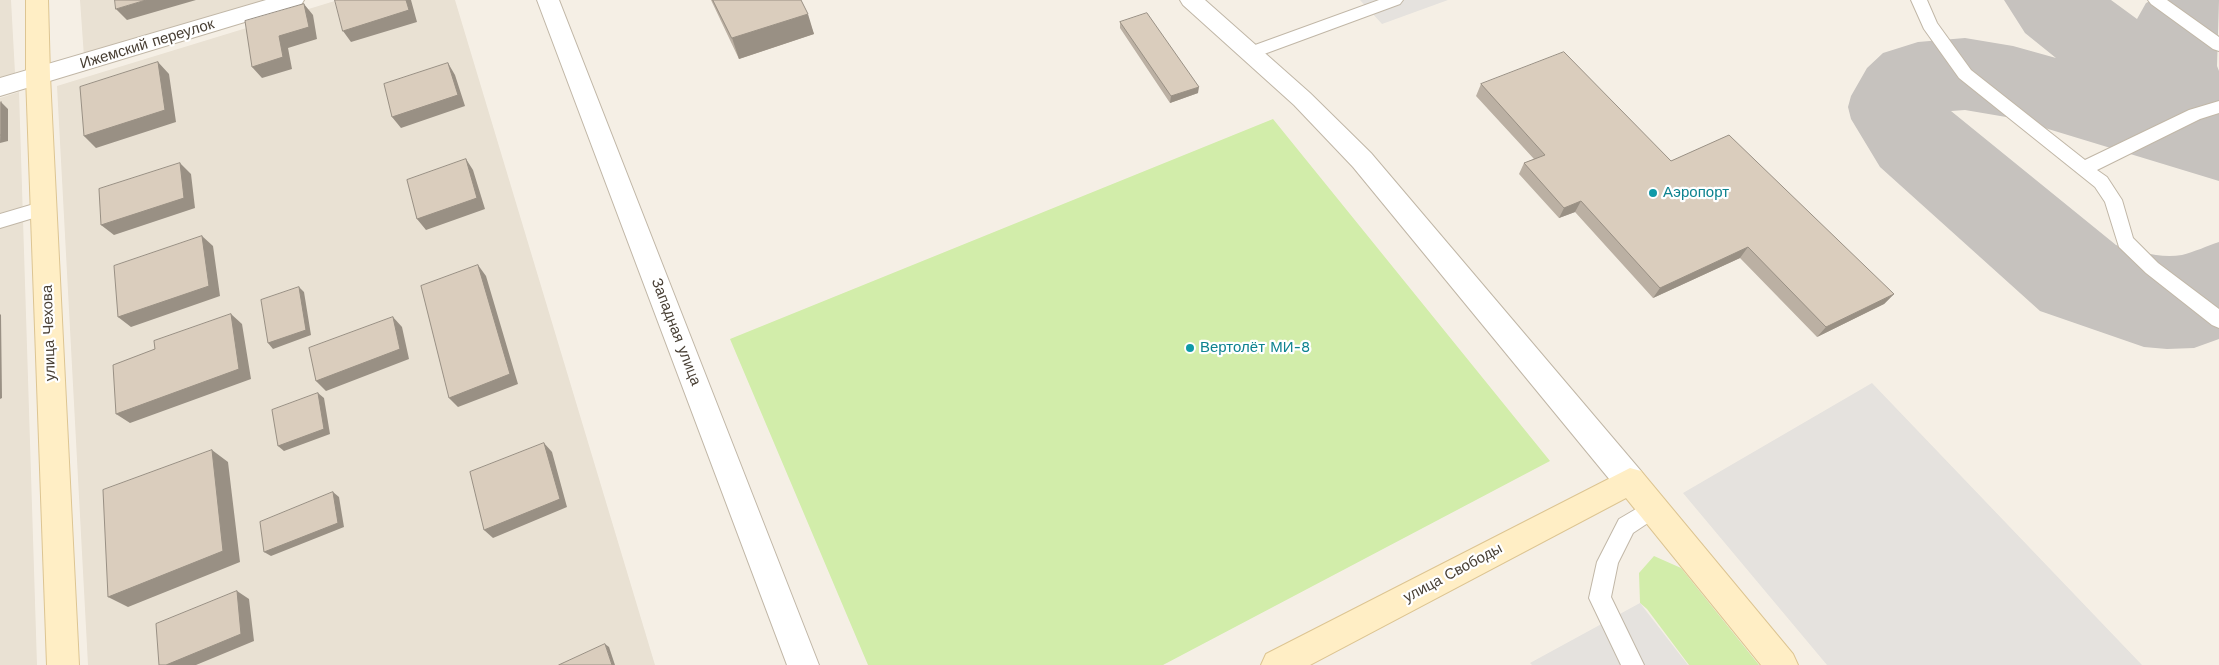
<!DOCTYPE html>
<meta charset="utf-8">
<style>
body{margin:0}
canvas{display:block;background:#f5efe5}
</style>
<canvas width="2219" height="665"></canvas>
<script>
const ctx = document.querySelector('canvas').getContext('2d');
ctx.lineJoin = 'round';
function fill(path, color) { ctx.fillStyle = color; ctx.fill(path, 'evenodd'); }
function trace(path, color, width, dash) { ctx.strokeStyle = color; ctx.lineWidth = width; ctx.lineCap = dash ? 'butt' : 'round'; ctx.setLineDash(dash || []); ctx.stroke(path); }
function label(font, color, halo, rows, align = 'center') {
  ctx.font = font + ' "Work Sans",sans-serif'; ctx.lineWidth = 4.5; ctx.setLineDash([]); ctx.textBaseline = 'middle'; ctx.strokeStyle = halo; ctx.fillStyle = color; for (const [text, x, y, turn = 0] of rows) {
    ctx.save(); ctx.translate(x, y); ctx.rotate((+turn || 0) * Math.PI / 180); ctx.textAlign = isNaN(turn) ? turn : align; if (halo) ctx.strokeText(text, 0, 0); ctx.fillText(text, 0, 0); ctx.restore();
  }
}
fill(new Path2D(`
 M0 0H11L15 73 0 78Z
 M80 0H277L84 57Z
 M338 0H455L655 665H88L57 86Z
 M19 92 37 665H0V98Z`), '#e9e1d3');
fill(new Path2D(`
 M1273 119 1550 461 1163 665H868L730 339Z
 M1654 556 1681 568 1759 665H1689L1647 609 1640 603 1639 573Z`), '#d2edaa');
fill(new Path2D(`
 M1360 0H1448L1382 24Z
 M1872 383 2142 665H1827L1683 493Z
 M1640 603 1688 665H1532L1530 663Z`), '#e5e2de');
fill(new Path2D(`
 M2004 0H2111L2137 19 2146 3 2152 0H2219L2217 66 2219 71V181L2012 118 1965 110 1951 111 2116 245C2137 251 2160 259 2182 255 2194 252 2207 246 2219 242V339L2194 348 2167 349 2144 347 2040 311 1880 167 1851 119 1848 107 1851 96 1867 68 1883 53 1918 42 1965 38 2013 46 2056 58 2025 33Z`), '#c6c2be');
const lane = new Path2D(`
 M1379 0H1403L1400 4 1256 57 1250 59 1244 57 1242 53 1244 49Z
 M1911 0H1927L1937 23 1971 70 2085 160 2189 110 2219 101V113L2200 119 2097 170 2107 177 2122 200 2133 238 2158 263 2219 309V328L2212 325 2146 273 2119 247 2105 202 2095 187 1959 78 1924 29Z
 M2148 0H2167L2219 37V51L2213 49 2151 4Z
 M44 201 50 203 53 208 50 213 0 228V214Z
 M1653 499 1660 501 1663 508 1660 515 1633 533 1618 563 1611 597 1644 665H1621L1589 598 1597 562 1619 519Z`);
const street = new Path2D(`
 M266 0H304L301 5 0 96V78Z
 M537 0H559L819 665H787Z
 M1180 0H1205L1310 93 1371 153 1641 471 1645 481 1641 491 1630 494 1619 491 1353 167 1294 105 1183 5Z`);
const secondary = new Path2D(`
 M26 0H48L50 76 79 665H47L26 76Z
 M1630 468 1641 471 1793 654 1798 665H1761L1626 498 1310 665H1261L1266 654Z`);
trace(lane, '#c1b7a7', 2);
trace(street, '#c1b7a7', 2);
trace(secondary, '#ddc592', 2);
fill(lane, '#fff');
fill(street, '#fff');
fill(secondary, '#ffeec5');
fill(new Path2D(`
 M711 0H801L814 34 739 59Z
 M1120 22 1198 93 1170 103 1120 28Z
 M1481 84 1671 161 1894 294 1884 304 1817 337 1740 258 1653 298 1575 212 1559 218 1519 174 1524 163 1534 159 1476 96Z`), '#bbb0a3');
fill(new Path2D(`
 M146 0H196L127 20 116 9Z
 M406 0H411L417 22 351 42 343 31Z
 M304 4 313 15 317 39 288 48 292 69 262 78 252 67 279 36Z
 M808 14 814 34 739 59 732 38Z
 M158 62 169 74 176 122 96 148 84 136Z
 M448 63 455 75 465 106 401 128 392 117Z
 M1199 87 1198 93 1170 103 1171 96Z
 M1 102 8 109V141L0 143Z
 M466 159 473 170 485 209 426 230 417 219Z
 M180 163 191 174 195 208 114 235 101 225Z
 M1581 201 1575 212 1559 218 1564 208Z
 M202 236 213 246 220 296 131 327 118 317Z
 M1748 247 1740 258 1653 298 1660 288Z
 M478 265 486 276 518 384 458 407 449 398Z
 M299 287 304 292 311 335 273 349 268 343Z
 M1894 294 1884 304 1817 337 1826 327Z
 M0 314 1 315 2 398 0 399Z
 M231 314 242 324 251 379 130 423 116 414Z
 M393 317 402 327 409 359 326 391 316 381Z
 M318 393 324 398 330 434 284 451 278 446Z
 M544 443 552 452 567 507 493 538 484 530Z
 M212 450 228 462 240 562 128 607 108 597Z
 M333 492 339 497 344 527 271 556 264 552Z
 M237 591 249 599 254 641 196 665H166Z
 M605 644 609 647 615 665H612Z`), '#999084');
const building = new Path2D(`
 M115 0H146L116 9Z
 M335 0H406L409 10 343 31Z
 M713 0H801L808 14 732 38Z
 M304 4 309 27 279 36 283 57 252 67 245 21Z
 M1147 13 1199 87 1171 96 1120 22Z
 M1564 52 1671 161 1729 135 1894 294 1826 327 1748 247 1660 288 1581 201 1564 208 1524 163 1545 155 1481 84Z
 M158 62 165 110 84 136 80 87Z
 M448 63 458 95 392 117 384 84Z
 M1 102V135H0V103Z
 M466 159 477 198 417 219 407 180Z
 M180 163 184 198 101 225 99 189Z
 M202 236 209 286 118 317 114 266Z
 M478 265 510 374 449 398 421 286Z
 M299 287 306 330 268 343 261 300Z
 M231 314 239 369 116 414 113 365 155 349 154 341Z
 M393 317 400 349 316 381 309 348Z
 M318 393 324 429 278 446 272 410Z
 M544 443 560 499 484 530 470 472Z
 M212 450 223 551 108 597 103 490Z
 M333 492 338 523 264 552 260 522Z
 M237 591 241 634 166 665H159L156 624Z
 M605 644 612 665H559Z`);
fill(building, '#dacdbd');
trace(building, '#999084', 1);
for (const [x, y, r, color] of [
 [1653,193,5,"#0f9aa8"],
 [1190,348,5,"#0f9aa8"]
]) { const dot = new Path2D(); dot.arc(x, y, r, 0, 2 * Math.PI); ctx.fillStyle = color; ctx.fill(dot); trace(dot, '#fff', 2); }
label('15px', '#483f34', '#fff', [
 ["Ижемский переулок",147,44,-17],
 ["Западная улица",676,332,69],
 ["улица Чехова",49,333,-92],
 ["улица Свободы",1453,573,-28]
]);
label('15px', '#0d838f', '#fff', [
 ["Аэропорт",1663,193],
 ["Вертолёт МИ-8",1200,348]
], 'left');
</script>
